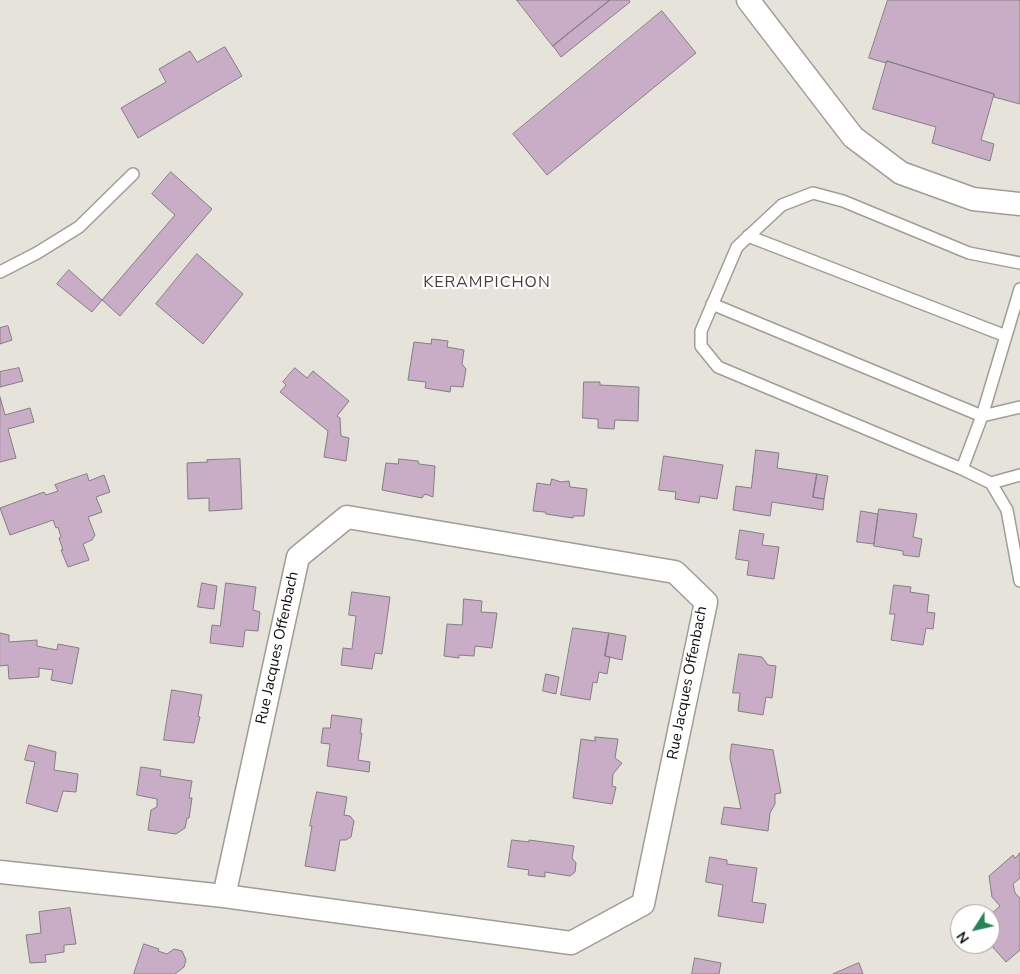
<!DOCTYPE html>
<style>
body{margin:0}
#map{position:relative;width:1020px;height:974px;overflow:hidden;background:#e6e3db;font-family:"Nunito Sans",sans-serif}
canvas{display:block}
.north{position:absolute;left:950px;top:904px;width:50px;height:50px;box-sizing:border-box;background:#fff;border:1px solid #9f9f9d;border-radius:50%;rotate:235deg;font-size:14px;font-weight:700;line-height:20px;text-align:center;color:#0f0e0b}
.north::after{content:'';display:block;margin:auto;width:18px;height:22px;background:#298155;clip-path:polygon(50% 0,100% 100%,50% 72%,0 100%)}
</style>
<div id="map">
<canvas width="1020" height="974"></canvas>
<div class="north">N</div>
</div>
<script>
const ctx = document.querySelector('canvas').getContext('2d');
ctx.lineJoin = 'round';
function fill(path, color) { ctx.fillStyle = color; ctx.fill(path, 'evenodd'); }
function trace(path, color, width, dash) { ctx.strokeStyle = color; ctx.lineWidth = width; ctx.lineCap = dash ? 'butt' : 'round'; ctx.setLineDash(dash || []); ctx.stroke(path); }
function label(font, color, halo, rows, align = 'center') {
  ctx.font = font + ' "Nunito Sans",sans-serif'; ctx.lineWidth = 4.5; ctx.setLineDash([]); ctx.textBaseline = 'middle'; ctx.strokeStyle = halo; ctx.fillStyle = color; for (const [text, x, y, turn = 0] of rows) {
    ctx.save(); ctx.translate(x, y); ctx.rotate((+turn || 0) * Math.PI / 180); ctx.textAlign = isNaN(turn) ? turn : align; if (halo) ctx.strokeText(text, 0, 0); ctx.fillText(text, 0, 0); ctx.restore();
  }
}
const building = new Path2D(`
 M517 0H610L553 46Z
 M610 0H629L630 2 561 57 553 46Z
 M888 0H1020V104L994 97V94L887 61 886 63 869 58Z
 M662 11 696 53 547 175 513 134Z
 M225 47 242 76 138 138 121 108 166 82 159 69 190 51 197 62Z
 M887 61 994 94 981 140 994 144 990 161 932 143 936 127 873 109Z
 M171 172 212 209 120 316 102 300 175 215 152 194Z
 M197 254 243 294 203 344 156 304Z
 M69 270 102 300 92 312 57 284Z
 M8 326 12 340 0 344V328Z
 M432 339 448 341 447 347 464 350 462 364 466 369 463 387 451 386 450 392 425 388 426 382 408 380 414 342 431 344Z
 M19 368 23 381 0 387V372Z
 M295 368 307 378 313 371 349 401 337 416 340 418 341 436 349 438 346 461 324 457 328 431 280 392 286 385 283 382Z
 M584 382H600V385L639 387 638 421 615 420 614 429 598 428V419L583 418Z
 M0 397 5 415 30 408 34 422 8 429 16 458 0 462Z
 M756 450 779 453 777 468 817 474 813 497 824 499 823 510 772 502 770 516 733 510 736 486 751 488Z
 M664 456 723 465 717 499 700 496 699 503 675 499 676 492 659 490Z
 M240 459 242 509 209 511V498L188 499 187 463 208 462 207 460Z
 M399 459 418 461 419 464 435 466 433 497 425 494 422 498 382 490 386 463 398 464Z
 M87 474 89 481 104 475 110 492 96 497 102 512 88 517 95 535 92 540 83 544 89 560 68 567 61 550H63L59 538 61 537 58 527 56 528 53 520 10 535 0 508 44 492 46 495 58 491 55 485Z
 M817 474 828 476 824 499 813 497Z
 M552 479 561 482 569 481 570 487 587 489 584 516H573V518L546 514 545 512 533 511 537 483 550 485Z
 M879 509 917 514 913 537 922 539 919 557 903 555V551L874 546Z
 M861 511 878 514 874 544 857 542Z
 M740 530 764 534 762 545 779 547 774 579 747 575 749 561 736 559Z
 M202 583 217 586 214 609 198 607Z
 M226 583 256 587 253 610 260 612 258 631 245 630 243 647 210 643 212 625 220 626Z
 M894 585 911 587 910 592 929 595 927 612 935 613 933 629 926 628 923 645 891 640 895 614H890Z
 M352 592 390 597 382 654 375 653 372 669 341 665 343 648 352 649 356 616 349 615Z
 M464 599 482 601 481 612 497 613 492 648 475 646 474 656 459 655V658L444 656 447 624 462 625Z
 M573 628 609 633 605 656 610 657 607 674 599 672 597 683 593 682 590 700 561 695Z
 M0 633 9 635V642L37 640V646L57 650 58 644 79 648 72 684 51 680 53 670 39 668V677L9 679 8 665 0 666Z
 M609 633 626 636 622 660 605 656Z
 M739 654 762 657 768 665 776 666 772 698 766 697 763 715 738 711 740 693H733Z
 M546 674 559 677 556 694 543 691Z
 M172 690 202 695 198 716 200 717 194 743 164 740Z
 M332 715 362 719 360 733H362L358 760 370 762 369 772 327 766 330 744 321 743 323 728H330Z
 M595 737 618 739 615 758 622 763 613 774 612 786 616 787 612 804 573 798 581 739 595 741Z
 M732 744 773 750 781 793 775 794V804L770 813 768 831 721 824 724 807 741 809 730 758Z
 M29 745 56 752 54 770 78 774 76 792 63 791 57 812 26 803 35 762 25 760Z
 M141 767 161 770 160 776 192 781 189 798H192L189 818H187L185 828 176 834 148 830 151 810 157 807V799L137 795Z
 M317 792 347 797 344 815 350 816 354 821 351 837 346 840H340L335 871 305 866 312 826H310Z
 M512 840 529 842V840L574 846 572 858 576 863 575 872 570 876 545 872V877L528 875 529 870 508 867Z
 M1020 853V878L1013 884 1015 893 1020 898V950L1006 962 990 944V936L998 929 990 919V915L1000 906 992 897 989 876 1013 855 1015 858Z
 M710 857 727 860V864L757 868 752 902 766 904 763 923 718 916 723 885 706 882Z
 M70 908 76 944 64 945V952L45 955 46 962 30 963 26 935 41 933 39 912Z
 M144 944 159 949 158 951 167 954 174 949 182 951 186 960 184 967 175 974H134Z
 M695 958 721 963 719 974H692Z
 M859 963 863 974H833Z`);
fill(building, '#c9adc6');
trace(building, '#847d83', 1);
const lane = new Path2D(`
 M748 236 1006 336
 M1020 263 969 253 843 201 813 193 782 205 737 247 701 331V346L718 367 962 469 991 483 1007 510 1020 581
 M0 272 37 253 79 227 133 174
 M712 304 982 416 1020 407
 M962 469 982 416 1020 289
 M991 483 1020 475`);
const street = new Path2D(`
 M748 0 853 137 901 173 973 199 1020 204
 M0 872 224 896 571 943 643 904 706 602 675 572 347 517 298 557 224 896`);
trace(lane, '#9f9d95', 14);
trace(street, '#9f9d95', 25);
trace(lane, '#fff', 11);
trace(street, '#fff', 22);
label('15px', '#0f0e0b', '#fff', [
 ["Rue Jacques Offenbach",278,648,-78],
 ["Rue Jacques Offenbach",688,683,-79]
]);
ctx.letterSpacing = '1px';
label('16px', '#423f38', '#fff', [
 ["KERAMPICHON",487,283]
]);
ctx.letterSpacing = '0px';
</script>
